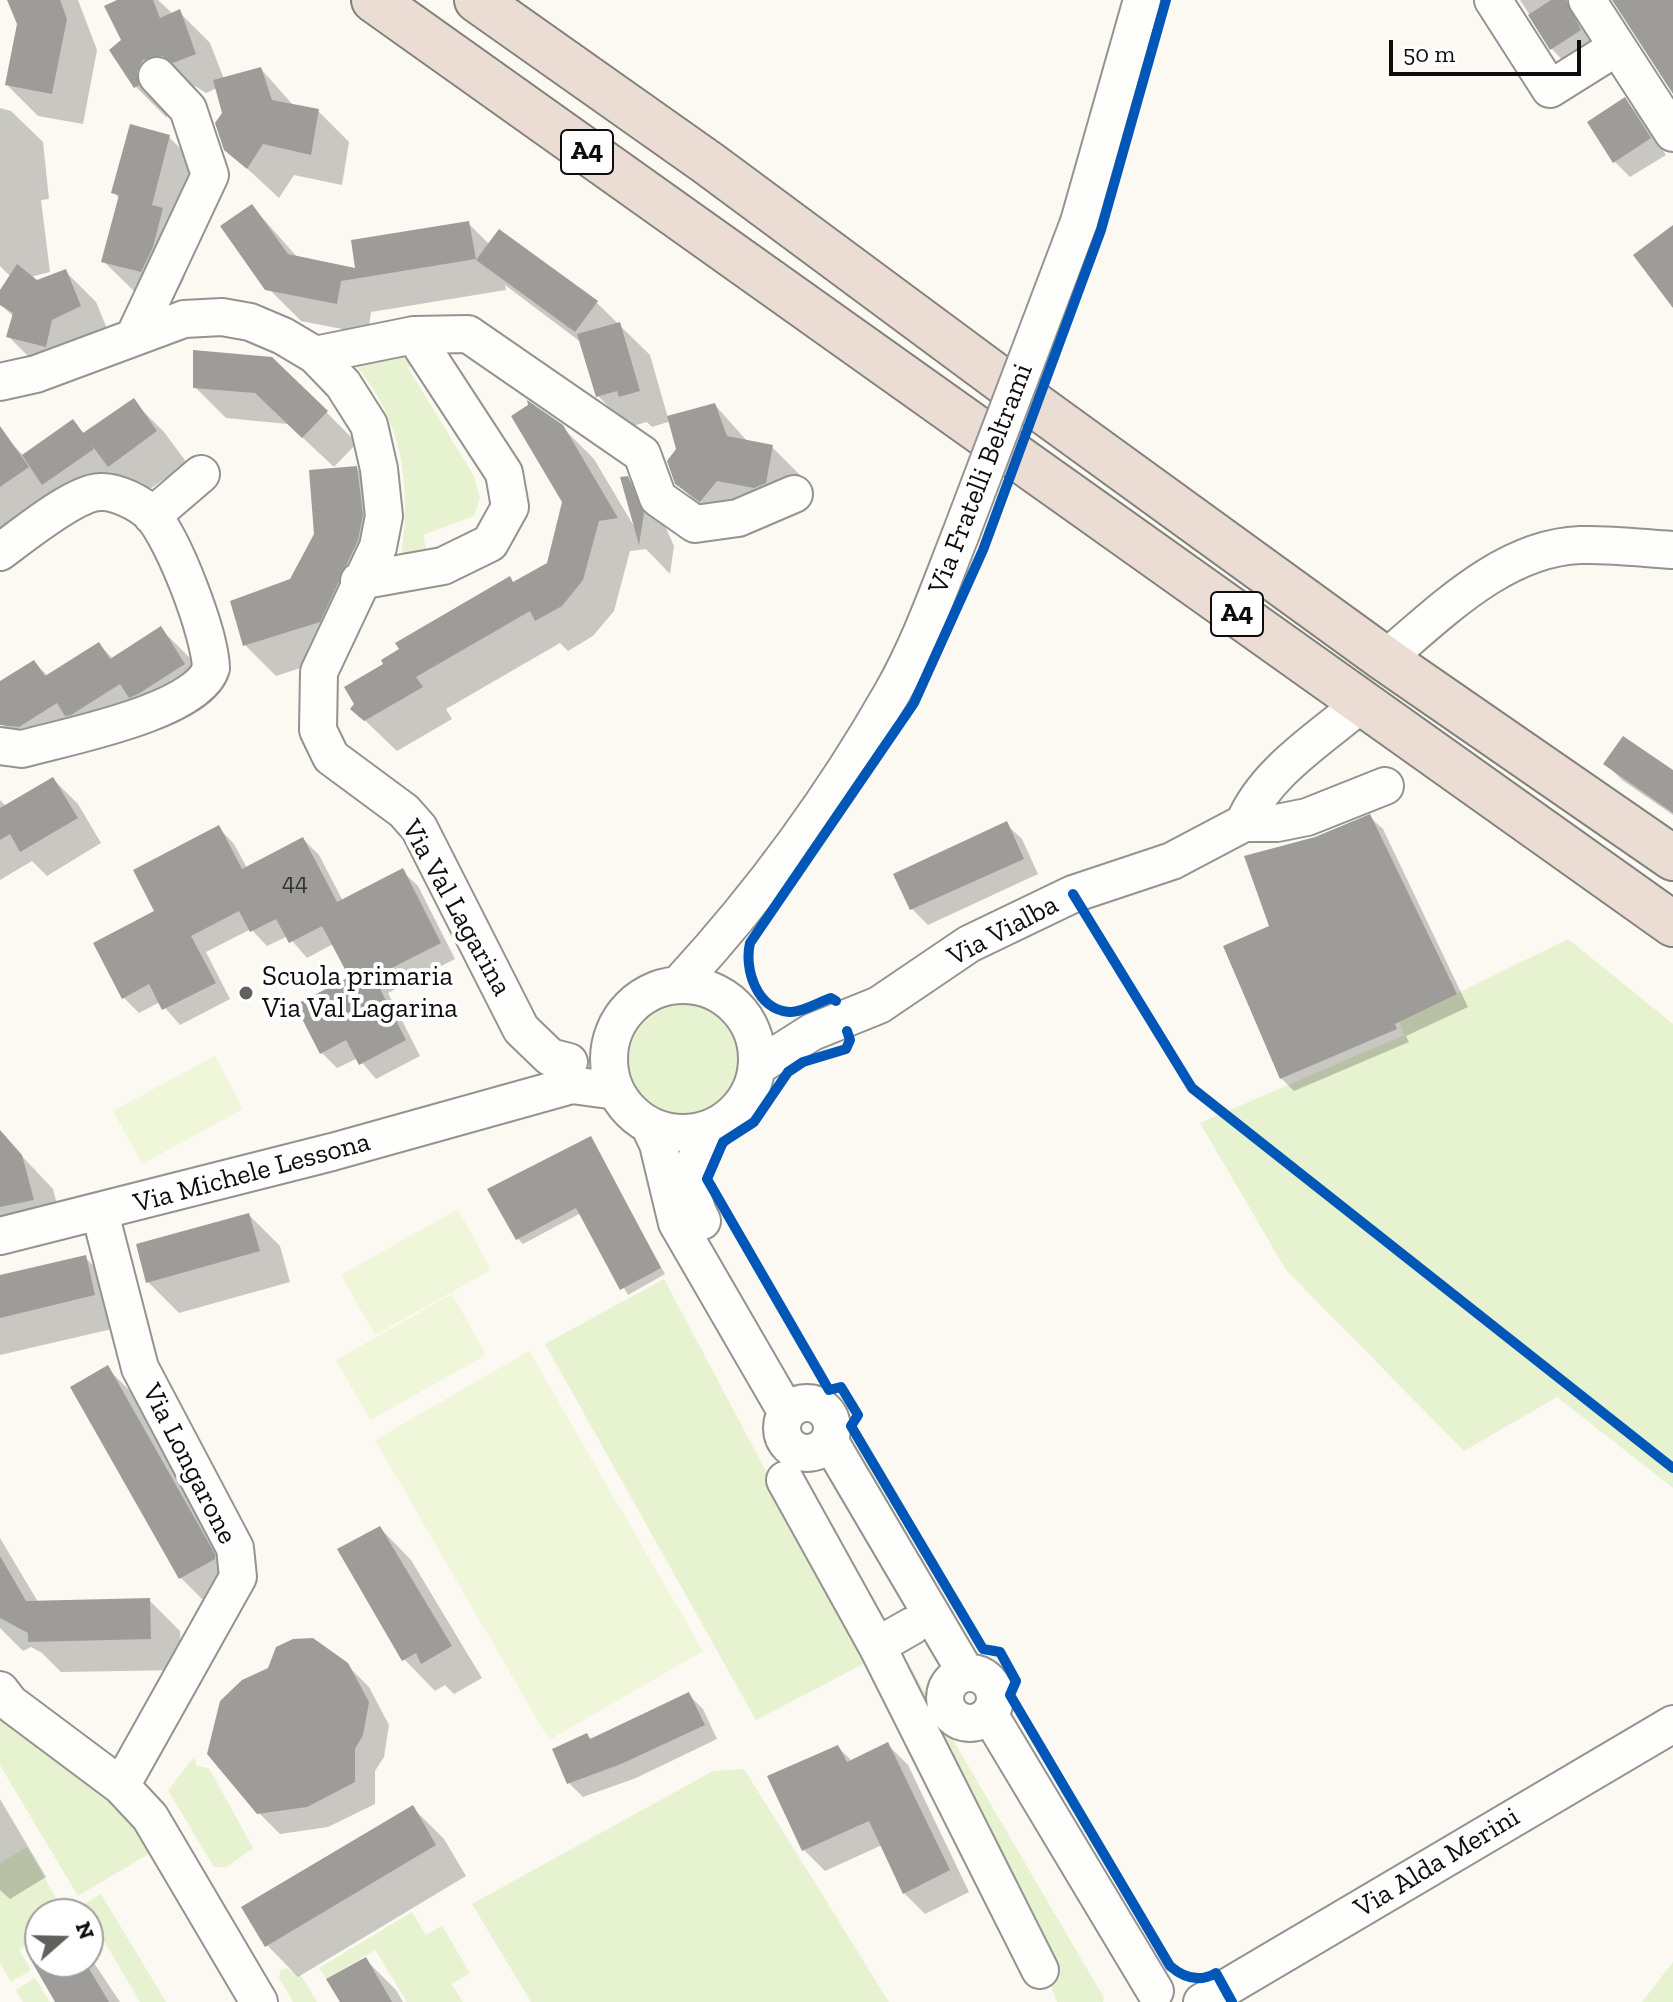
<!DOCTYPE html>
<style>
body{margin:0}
#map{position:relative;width:1673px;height:2002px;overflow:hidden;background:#fbf9f2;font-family:"Zilla Slab",serif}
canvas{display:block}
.north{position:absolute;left:24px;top:1898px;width:80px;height:80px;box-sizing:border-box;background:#fff;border:2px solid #9e9e9e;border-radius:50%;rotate:70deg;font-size:22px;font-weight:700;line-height:32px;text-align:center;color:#0d0d0d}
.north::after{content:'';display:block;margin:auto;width:28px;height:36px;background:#60605d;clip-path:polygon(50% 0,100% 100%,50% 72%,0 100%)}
.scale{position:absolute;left:1389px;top:40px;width:192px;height:36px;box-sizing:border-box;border:4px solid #0d0d0d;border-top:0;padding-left:10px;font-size:24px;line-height:28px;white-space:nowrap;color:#0d0d0d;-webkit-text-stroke:6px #fff;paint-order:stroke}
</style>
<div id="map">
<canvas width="1673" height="2002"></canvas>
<div class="north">N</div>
<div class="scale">50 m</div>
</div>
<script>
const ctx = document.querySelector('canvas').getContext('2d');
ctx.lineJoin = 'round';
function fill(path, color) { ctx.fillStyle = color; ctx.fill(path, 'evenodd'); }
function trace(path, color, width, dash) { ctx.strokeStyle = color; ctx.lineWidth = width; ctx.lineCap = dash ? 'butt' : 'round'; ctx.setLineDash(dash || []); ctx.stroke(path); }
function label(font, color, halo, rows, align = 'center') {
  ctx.font = font + ' "Zilla Slab",serif'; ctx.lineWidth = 8; ctx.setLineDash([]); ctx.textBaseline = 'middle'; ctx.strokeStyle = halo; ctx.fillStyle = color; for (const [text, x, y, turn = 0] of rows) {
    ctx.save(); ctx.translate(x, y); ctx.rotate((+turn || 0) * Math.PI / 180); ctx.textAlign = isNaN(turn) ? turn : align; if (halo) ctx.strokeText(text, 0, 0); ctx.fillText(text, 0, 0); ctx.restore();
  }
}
fill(new Path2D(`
 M402 345 423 359 408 368 474 476 480 498 474 516 423 535 427 552 401 560C412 483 403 415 348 357Z
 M1568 939 1673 1024V1488L1557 1397 1464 1451 1286 1270 1200 1123 1404 1035 1399 1022Z
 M629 1059a55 55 0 1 1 110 0a55 55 0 1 1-110 0Z
 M664 1279 867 1662 756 1720 545 1344Z
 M911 1668 1104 1998 1103 2002H1057L1014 1894 899 1675Z
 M0 1715C57 1756 114 1792 152 1852L78 1896 0 1765Z
 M194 1757 197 1766 209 1768 253 1848 227 1867H214L168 1790Z
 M744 1769 889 2002H531L472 1904 713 1771Z
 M27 1847 65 1914H40V1937L19 1950 31 1970 11 1982 0 1963V1863Z
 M101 1894 166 2002H140L83 1905Z
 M412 1912 426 1935 442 1926 470 1973 452 1984 463 2002H407L375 1950 326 1979 319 1968Z
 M1673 1962V2002H1642Z
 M286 1968 302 1977 317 2002H293L279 1978 280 1971Z
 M35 1978 50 2002H23L16 1990Z`), '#e7f2d0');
fill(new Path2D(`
 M215 1056 243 1109 142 1164 113 1111Z
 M458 1209 491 1270 375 1335 341 1275Z
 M452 1294 486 1355 370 1420 336 1360Z
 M529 1351 703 1651 549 1740 375 1440Z`), '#f0f6da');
fill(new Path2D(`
 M9 0H78L97 50 83 124 38 116 7 85 19 23Z
 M122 0H158L173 14 179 12 210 43 224 79 261 69 294 106 318 111 349 142 342 185 294 175 279 198 226 149 224 114 217 88 206 93 195 86 174 91 167 103V118L136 87 112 50 124 40Z
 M1520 0H1569L1579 10 1596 46 1567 65 1552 49Z
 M1625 100 1640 116 1666 155 1630 177 1615 162Z
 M0 108 11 111 43 142 49 199 41 200 50 272 30 277 37 282 65 271 96 302 111 338 40 368 8 336 14 317 0 304V294L11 277 0 266Z
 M169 137 200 168 193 241 184 279 172 302 135 292 103 261 120 199 114 193Z
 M252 206 298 258 357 270 468 223 490 245 500 232 597 303 650 355 668 418 715 405 748 442 772 447 803 478 797 514 786 519 748 511 709 515 677 483 678 450 671 421 652 427 647 422 629 427 598 396 582 343 505 285 506 290 371 312 368 334 301 321 269 289Z
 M195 353 326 412 357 443 334 467 288 424 226 418 195 387Z
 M133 401 164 432 187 463 140 496 9 534 0 527V445L8 440 24 456 73 422 85 434Z
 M562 427 594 459 635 528 627 478 658 510 674 546 670 574 646 549 630 551 614 611 593 636 568 651 560 643 446 709 452 719 397 751 353 709 514 584 549 564 564 501Z
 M356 468 387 499 388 572 350 652 276 676 245 645 291 581Z
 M161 629 192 660 214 696 162 727 150 715 33 756 0 722V683L34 662 48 676 99 644 113 659Z
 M1606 764 1673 773V815L1622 780Z
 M53 779 78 804 101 843 47 876 32 861 0 880V800L7 807Z
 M1370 817 1383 829 1468 1007 1406 1036 1409 1042 1294 1091 1281 1078 1271 928 1315 838Z
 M1006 824 1022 839 1038 874 928 925 912 909 896 875Z
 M219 828 234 844 247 868 303 839 319 855 343 901 402 871 418 886 455 959 388 993 420 1056 376 1079 358 1058 337 1068 322 1053 351 978 333 944 307 958 288 936 267 946 251 929 206 952 230 999 180 1025 160 1002 139 1013 123 997 157 912Z
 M0 1133 53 1189 64 1231 0 1218Z
 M590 1138 665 1274 628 1295 581 1213 523 1244 518 1239Z
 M249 1215 280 1246 290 1282 179 1313 148 1282Z
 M85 1257 116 1289 125 1326 0 1355V1277Z
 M107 1368 138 1399 245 1590 212 1609 181 1578 73 1388Z
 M380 1528 411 1560 482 1678 454 1694 445 1685 435 1691 404 1659Z
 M0 1538 38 1602 149 1600 180 1631 182 1670 61 1672 42 1653 31 1647 23 1651 0 1628Z
 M347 1665 369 1687 389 1725 384 1757 375 1771V1804L328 1827 280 1834 258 1812Z
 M689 1695 703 1709 717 1739 636 1778 583 1797 569 1783 587 1735 592 1740Z
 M887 1744 908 1765 969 1892 925 1914 904 1893 882 1845 825 1871 804 1850 838 1747 852 1761Z
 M0 1799 46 1877 10 1899 0 1890Z
 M413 1808 444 1839 466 1876 298 1977 267 1945Z
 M40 1947V1962H88V1954L120 2002H58L29 1954Z
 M365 1959 396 1990 403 2002H342Z`), '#0003');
fill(new Path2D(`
 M7 0H60L67 19 52 94 5 85 17 24Z
 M117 0H153L160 18 180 9 196 54 173 63 162 56 143 60 137 71 139 85 134 88 109 50 121 40 104 6Z
 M1551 0H1566L1581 30 1550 50 1528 15Z
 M1612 0H1673V94Z
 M261 67 272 100 319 109 311 155 263 144 247 169 224 150 215 123 222 113 213 80Z
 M1625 97 1651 138 1613 163 1587 122Z
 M130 124 170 135 152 205 163 208 153 247 141 272 101 262 119 195 111 193Z
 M252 204 288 254 355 268 351 240 469 221 476 259 341 281 337 304 265 290 220 226Z
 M1673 225V308L1633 255Z
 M499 229 598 301 575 332 476 260Z
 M17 264 37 280 66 269 81 306 52 320 46 347 6 337 13 313 0 305V290Z
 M620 322 640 391 619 397 617 391 596 397 577 334Z
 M193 350 272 357 328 411 302 438 255 393 193 388Z
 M134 398 157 431 108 467 91 444 94 449 42 485 22 455 73 419 83 433Z
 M527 400 563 425 618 518 599 521 583 580 562 606 535 621 530 611 416 677 423 687 364 721 350 709 354 704 344 687 383 664 381 660 399 649 395 643 510 576 513 582 547 563 562 502 511 416 528 405Z
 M715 403 727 436 773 445 766 483 754 488 717 481 700 502 675 484 667 461 676 449 667 416Z
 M0 426 29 467 0 487Z
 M357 466 363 515 358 540 320 622 243 646 230 601 290 579 314 534 309 470Z
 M628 476 644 513 639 545 620 477Z
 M161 626 185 664 138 694 129 698 120 684 71 715 65 716 57 703 19 727 0 725V681L34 660 45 676 99 642 110 659Z
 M1623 736 1673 770V813L1603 764Z
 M53 777 78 818 20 852 10 834 0 840V808Z
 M1370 814 1457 994 1395 1024 1397 1029 1280 1079 1223 946 1269 926 1244 856 1315 837Z
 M1007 821 1024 859 910 910 893 874Z
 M219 825 242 869 303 837 337 902 403 868 441 943 374 977 406 1040 359 1065 346 1040 320 1054 295 1005 349 977 322 926 289 943 276 919 250 932 239 911 191 936 216 983 162 1010 149 984 122 999 93 943 154 911 133 870Z
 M0 1130 22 1155 34 1200 0 1207Z
 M591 1136 661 1268 620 1290 576 1208 516 1240 487 1189Z
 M249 1213 260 1251 146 1283 136 1244Z
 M86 1255 95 1295 0 1318V1275Z
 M108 1365 215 1554V1559L179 1579 70 1387Z
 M380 1526 452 1646 421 1664 416 1653 402 1661 337 1549Z
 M0 1556 26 1601 150 1598 151 1639 28 1642V1633L0 1618Z
 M313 1638 348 1663 369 1702 363 1735 355 1749V1782L307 1807 257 1814 207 1754 220 1701 242 1680 268 1668 276 1647 293 1639Z
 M689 1692 705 1725 621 1764 567 1784 552 1749 587 1733 590 1739Z
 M888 1742 950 1870 903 1894 869 1821 802 1851 767 1776 838 1745 847 1762Z
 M413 1805 436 1845 265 1947 241 1907Z
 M366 1957 392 2002H340L326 1979Z
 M32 1962H85L109 2002H55Z`), '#9e9c98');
const minor = new Path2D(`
 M1493 0 1550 89 1617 47
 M1587 0 1673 133
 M1079 222 1142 0
 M134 337 210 175 188 109 157 76
 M315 355 414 335 468 334 642 454 658 498 695 524 738 518 794 494
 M0 382 36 374 184 319 222 317 250 322 283 336 315 355 343 384 369 425 379 469 384 516 378 547 319 672 318 730 331 757 404 811 419 828 521 1029 550 1057 569 1062
 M152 516 201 474
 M0 552C22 536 74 493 100 492 116 491 140 503 151 514 174 539 210 634 211 668 198 712 65 737 22 749L0 746
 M359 581 443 566 490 543 510 507 504 473 414 335
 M1385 659C1441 612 1503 548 1580 545 1611 544 1642 548 1673 550
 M1244 823C1265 772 1321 738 1362 703
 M680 983C760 896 833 797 892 693 920 644 939 589 960 536
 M609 1059a74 74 0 1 1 148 0a74 74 0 1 1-148 0Z
 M757 1067 812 1032 879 1005 969 944 1073 894 1172 861 1244 823H1277L1307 817 1385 786
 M649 1125 658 1144 677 1223 787 1413
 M100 1213 140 1368 235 1548 238 1577 121 1786
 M702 1221C683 1185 691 1153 719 1125
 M0 1236 332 1152 572 1085 616 1091
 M782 1428a25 25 0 1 1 50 0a25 25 0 1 1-50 0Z
 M829 1440 966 1673
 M785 1480 877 1646 1040 1970
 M877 1646 912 1626
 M945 1698a25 25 0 1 1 50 0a25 25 0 1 1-50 0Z
 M0 1690 10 1703 121 1786 150 1817 259 2002
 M989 1714 1155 1991
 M1202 2002 1673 1724`);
const highway = new Path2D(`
 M374 0 1673 924
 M477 0 708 163 1032 403 1385 659 1673 858`);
trace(minor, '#949390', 40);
trace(highway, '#81817d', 48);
trace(minor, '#fefefd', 36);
trace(highway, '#ebddd3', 44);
const minorBridge = new Path2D(`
 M960 536 1079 222`);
trace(minorBridge, '#949390', 40, []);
trace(minorBridge, '#fefefd', 36);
trace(new Path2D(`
 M1073 894 1192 1088 1673 1468
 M836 1001 831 998C819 1002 801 1013 789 1012 756 1009 744 968 750 943L914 703 983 550 1101 230 1166 0
 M847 1031 850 1040 846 1049 803 1062 788 1072 754 1122 723 1142 707 1179 829 1390 841 1387 858 1415 851 1426 983 1649 1000 1652 1016 1681 1010 1695 1170 1966C1184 1978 1199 1983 1216 1973L1232 2002`), '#0057b8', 10);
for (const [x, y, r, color] of [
 [246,993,8,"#60605d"]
]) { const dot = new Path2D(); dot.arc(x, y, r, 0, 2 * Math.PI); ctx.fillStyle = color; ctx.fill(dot); trace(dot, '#fff', 3); }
label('24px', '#313130', null, [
 ["44",295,883]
]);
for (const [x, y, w] of [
 [587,152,52],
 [1237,614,52]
]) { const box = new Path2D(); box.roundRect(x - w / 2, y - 22, w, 44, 6); ctx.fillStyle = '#fff'; ctx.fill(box); trace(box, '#0d0d0d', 2); }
label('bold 26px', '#0d0d0d', null, [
 ["A4",587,152],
 ["A4",1237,614]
]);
label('28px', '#0d0d0d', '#fff', [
 ["Via Fratelli Beltrami",981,479,-69],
 ["Via Val Lagarina",456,908,61],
 ["Via Vialba",1003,931,-28],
 ["Via Michele Lessona",252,1173,-15],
 ["Via Longarone",189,1464,63],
 ["Via Alda Merini",1437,1863,-31]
]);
label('28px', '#0d0d0d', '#fff', [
 ["Scuola primaria",262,977],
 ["Via Val Lagarina",262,1009]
], 'left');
</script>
